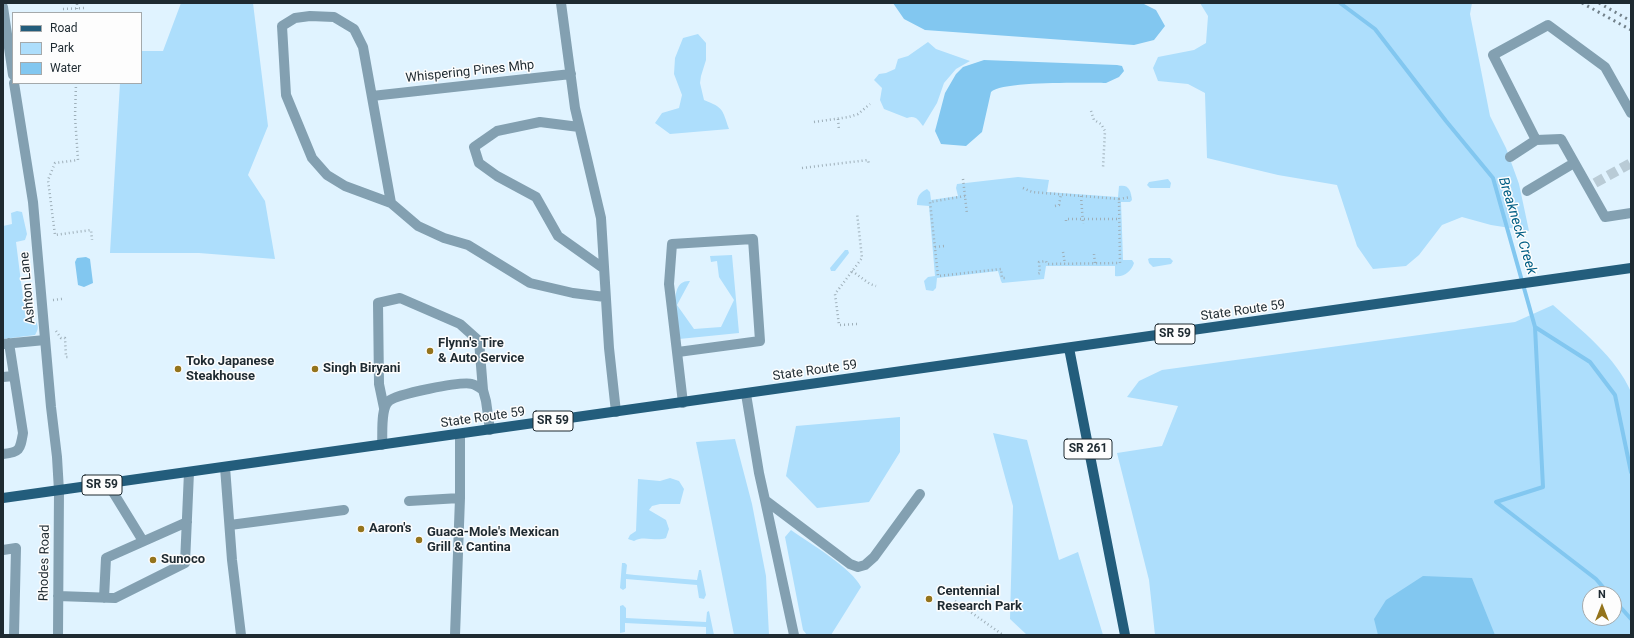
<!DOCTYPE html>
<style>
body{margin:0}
#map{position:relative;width:1634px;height:638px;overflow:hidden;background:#e0f3ff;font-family:Roboto,sans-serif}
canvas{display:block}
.frame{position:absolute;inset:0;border:4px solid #1e2a31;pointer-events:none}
.legend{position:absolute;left:12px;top:12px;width:130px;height:72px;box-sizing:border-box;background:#fdfdfd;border:1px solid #a4a9ab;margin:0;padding:5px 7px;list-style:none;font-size:12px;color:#1e2a31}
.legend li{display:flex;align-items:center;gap:8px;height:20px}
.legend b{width:20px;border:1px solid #a4a9ab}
.north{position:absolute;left:1582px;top:586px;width:40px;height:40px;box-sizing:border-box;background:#fdfdfd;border:1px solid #a4a9ab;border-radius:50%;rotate:0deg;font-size:11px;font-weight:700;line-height:16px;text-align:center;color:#1e2a31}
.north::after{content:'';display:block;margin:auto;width:14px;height:18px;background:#94741c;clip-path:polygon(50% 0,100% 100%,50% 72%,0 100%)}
</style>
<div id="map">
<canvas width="1634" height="638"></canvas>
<div class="frame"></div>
<ul class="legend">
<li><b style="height:5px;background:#235d7c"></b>Road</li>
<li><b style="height:11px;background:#addefc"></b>Park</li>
<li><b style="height:11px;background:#82c7f0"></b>Water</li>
</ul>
<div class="north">N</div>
</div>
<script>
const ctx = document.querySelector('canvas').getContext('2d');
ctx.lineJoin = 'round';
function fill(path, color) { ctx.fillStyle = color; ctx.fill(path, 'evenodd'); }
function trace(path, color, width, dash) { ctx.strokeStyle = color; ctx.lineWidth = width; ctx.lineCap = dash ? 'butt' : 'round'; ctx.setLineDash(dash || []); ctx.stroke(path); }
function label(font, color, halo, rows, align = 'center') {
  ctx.font = font + ' Roboto,sans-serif'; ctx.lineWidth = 3; ctx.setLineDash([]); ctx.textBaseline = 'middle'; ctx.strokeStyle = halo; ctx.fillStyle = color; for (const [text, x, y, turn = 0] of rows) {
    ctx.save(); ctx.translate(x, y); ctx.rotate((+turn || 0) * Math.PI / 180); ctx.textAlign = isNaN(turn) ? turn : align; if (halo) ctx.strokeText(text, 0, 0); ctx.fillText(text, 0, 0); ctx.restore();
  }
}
fill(new Path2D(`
 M181 3H253L268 126 248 175 265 201 275 259 199 253H110L120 83H141V51H163Z
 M1200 3H1472L1470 14 1490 116 1506 148 1519 184 1529 231 1491 225 1462 217 1442 225 1419 255 1406 266 1373 269 1357 246 1337 185 1278 175 1207 158 1205 93 1188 84 1158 81 1153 68 1158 57 1194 50 1206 43 1208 16Z
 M698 34 706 43V60L701 76 700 83 704 100C724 108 722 109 729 129L670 134 655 123 662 113 679 108 682 95 674 74 675 58 683 38Z
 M928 42 936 49 970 61 956 69 944 83 937 103 923 126C918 120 916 115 907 118L884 109 880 100 882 88 874 80 879 74 886 73 895 69 898 59 908 56Z
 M1018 177 1049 180 1047 192 1118 197 1119 186C1129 184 1131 191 1132 200L1130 202H1121L1123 260H1132L1134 263C1132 271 1123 278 1115 276V266H1046L1044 279 1002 283 1001 281 998 271 937 278 936 288 933 291 926 290 924 281 928 277 935 276 929 206 917 205C917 197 919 193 927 189L930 192 931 200 958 196 956 188 957 184Z
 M1168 179 1171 183 1170 188H1150L1147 185 1149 182Z
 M17 211 22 212 27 234 25 240 16 242 26 322H36C39 327 38 330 35 335L3 339V226L12 224 11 213Z
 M845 250H848L849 253 835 271H831L830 268Z
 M732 255 739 333 679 339C678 326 666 279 690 281L677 305 694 329 721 327 734 300 719 277 717 261 711 262 710 256Z
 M1150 258H1170L1173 261 1171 264 1153 267 1149 263 1148 259Z
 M1553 305C1580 329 1617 358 1631 392V635H1155L1149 580 1117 453 1162 446 1178 406 1127 397 1139 381 1162 370 1515 322ZM1590 594H1614V618H1590Z
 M900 417V452L869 502 817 508 786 476 796 426Z
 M993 433 1027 440 1059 560 1078 552 1103 635H1049L1048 634 1027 635 1010 619 1013 506Z
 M735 439 752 504 766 576 769 635H734L696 442Z
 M670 478 679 481 684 489 680 504H660L652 506 649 510 666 520 669 529 666 538C655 542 644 535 634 541L628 539 630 535 636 531 638 479 660 481Z
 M791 530C808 542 853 569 861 587L831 635H807L803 630 785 537Z
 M622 563H625L627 565 626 574 635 575 697 580 699 570H701L706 595 704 599 699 598 697 585 626 579V588L623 590 620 588Z
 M623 605 626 608V618L706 622 707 612 709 611 714 635H706V627L625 623V632L620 633V606Z`), '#addefc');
fill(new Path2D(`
 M893 3H1142L1156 10 1165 26 1154 40 1134 45 925 30 904 19Z
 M984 60 1117 65 1122 66 1124 71 1119 77 1106 83C1086 83 1002 81 991 92L982 132 966 146 941 144 935 131 945 93 956 74 963 67Z
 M86 257 90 259 93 283 84 287 78 285 75 262 77 258Z
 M1423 576 1472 578 1495 635H1378L1374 619 1386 600Z`), '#82c7f0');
trace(new Path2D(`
 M1340 3 1375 29 1446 121 1493 178 1535 327 1543 487 1496 502 1596 579 1609 594
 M1535 327 1590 362 1615 395 1631 472
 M1614 600 1631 619`), '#82c7f0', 4);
trace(new Path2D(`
 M1595 183 1631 163`), '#b9cbd6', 10, [10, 5]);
trace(new Path2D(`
 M63 9 85 8
 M77 13V3
 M76 83 75 117 78 160 55 163 48 180 55 235 91 230 92 240
 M1091 111 1094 120 1101 124 1105 131 1103 168
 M838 119 839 130
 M814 122 849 117 858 114 870 104
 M802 168 868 160 869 164
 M963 179 967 214
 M1023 188 1032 192 1119 199 1120 263 1047 264 1046 261 1039 262 1040 273 1037 274
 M965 196 930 202 938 276 1001 269 1002 278H1006
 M1081 196 1083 224
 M1119 199 1131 197
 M1055 206 1059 205 1061 194
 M1066 221V219H1120
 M935 247 945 246
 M1063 252 1065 264
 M1094 254 1095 264
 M852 271 870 284 876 286
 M53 300 62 299
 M857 324 839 325 835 294 862 258 857 213
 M56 331 61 338H65L66 357H70
 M955 601 1003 635`), '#9eafb9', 2.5, [1, 3]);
trace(new Path2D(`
 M561 3 575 108 601 218 609 348 616 412
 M3 7 13 75
 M310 16 334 17 354 29 363 47 391 203 345 186 327 175 312 158 286 95 282 26 295 18Z
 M14 83 33 202 51 407 57 457 59 491 58 635
 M372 96 571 74
 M1631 113 1605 67 1548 25 1493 55 1536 140 1561 139 1605 217 1631 213
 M579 127 540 122 497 131 474 147 479 163 497 176 536 197 558 236 603 268
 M1510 157 1536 140
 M1527 191 1574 163
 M391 203 418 226 444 238 468 245 530 283 573 293 605 297
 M3 344 45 340
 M678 352 760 341 753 239 672 244 669 284 683 403
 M3 377 14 376
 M746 394 759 473 765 500 850 564 858 567 865 565 874 557 920 494
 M384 408 379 384 378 303 400 298 460 324 479 341 483 390
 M382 445C383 434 380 408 389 401 396 394 462 381 472 384 476 385 480 388 483 390L486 401 490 430
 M3 454C20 452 20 450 23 433L9 343
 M225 467 232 560 241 635
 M108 484 143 541
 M765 500 794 635
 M409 501 460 498
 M230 525 344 510
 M3 550 16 548 14 635
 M58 596 115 598 185 563 189 472
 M104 598 106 558 187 522
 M455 635 460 498V434`), '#83a0b1', 10);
trace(new Path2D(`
 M1069 348 1125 635
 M3 498 1631 268`), '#235d7c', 10);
trace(new Path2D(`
 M1582 3 1631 30
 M1599 3 1631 21`), '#72818a', 3, [2, 4]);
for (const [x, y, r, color] of [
 [430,351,4,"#94741c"],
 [178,369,4,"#94741c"],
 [315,369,4,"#94741c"],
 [361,529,4,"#94741c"],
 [419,540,4,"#94741c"],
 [153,560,4,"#94741c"],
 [929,599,4,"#94741c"]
]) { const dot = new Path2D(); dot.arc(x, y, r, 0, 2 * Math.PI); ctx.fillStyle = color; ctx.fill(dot); trace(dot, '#fdfdfd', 1.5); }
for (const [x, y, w] of [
 [1175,334,40],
 [553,421,40],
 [1088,449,48],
 [102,485,40]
]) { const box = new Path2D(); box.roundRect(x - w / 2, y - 10, w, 20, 3); ctx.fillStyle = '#fdfdfd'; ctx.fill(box); trace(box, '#1e2a31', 1); }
label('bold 12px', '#1e2a31', null, [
 ["SR 59",1175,334],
 ["SR 59",553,421],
 ["SR 261",1088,449],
 ["SR 59",102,485]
]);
label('13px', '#1e2a31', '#fdfdfd', [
 ["Whispering Pines Mhp",470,72,-6],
 ["Ashton Lane",28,288,-95],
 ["State Route 59",1243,311,-8],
 ["State Route 59",815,371,-8],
 ["State Route 59",483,418,-8],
 ["Rhodes Road",45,563,-89]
]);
label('bold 13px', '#1e2a31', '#fdfdfd', [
 ["Flynn's Tire",438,344],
 ["& Auto Service",438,359],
 ["Toko Japanese",186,362],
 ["Steakhouse",186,377],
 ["Singh Biryani",323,369],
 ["Aaron's",369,529],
 ["Guaca-Mole's Mexican",427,533],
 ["Grill & Cantina",427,548],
 ["Sunoco",161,560],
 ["Centennial",937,592],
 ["Research Park",937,607]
], 'left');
label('italic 14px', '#005e84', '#fdfdfd', [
 ["Breakneck Creek",1517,226,73]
]);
</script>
